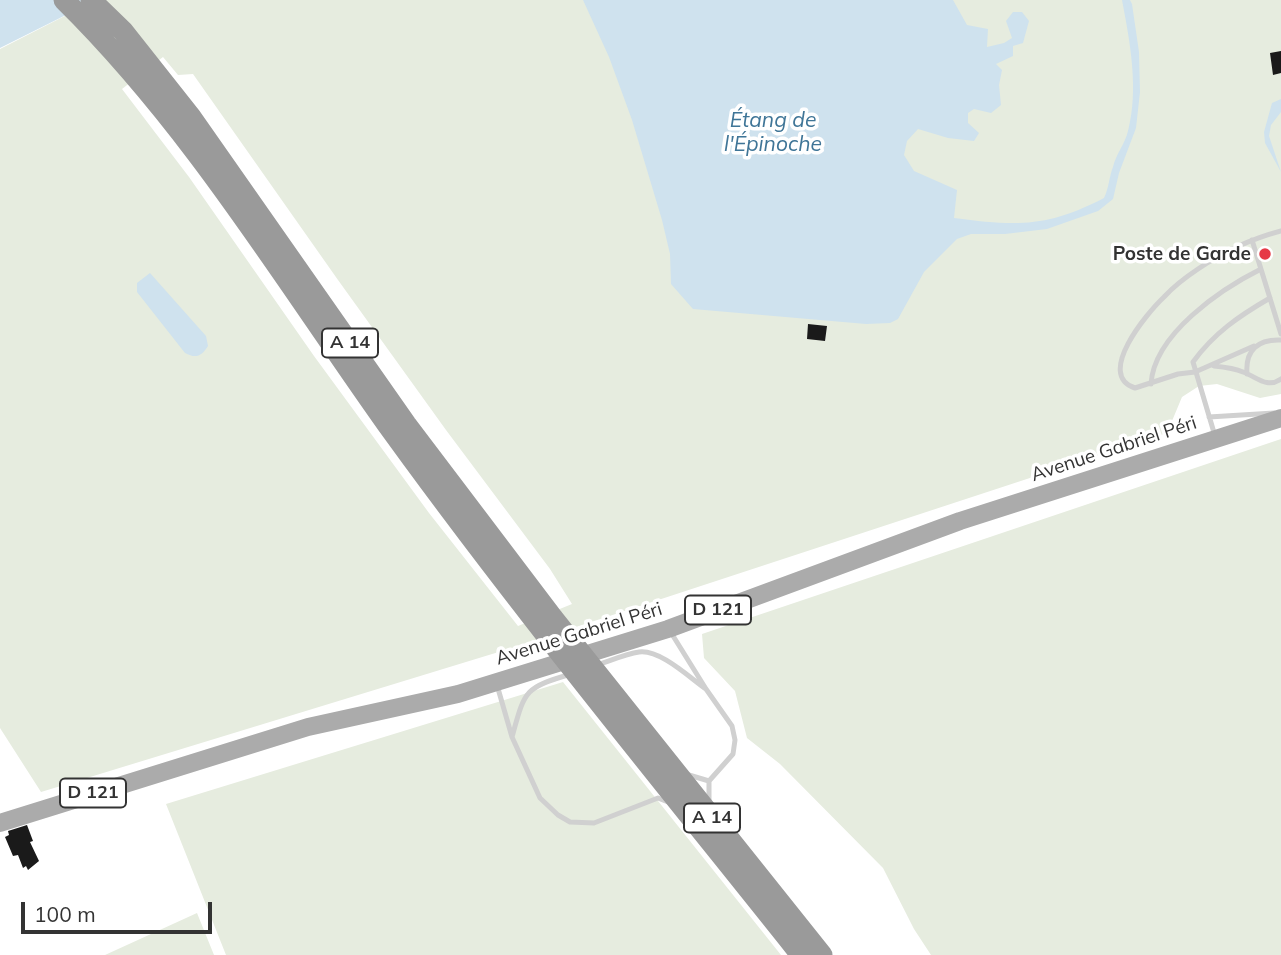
<!DOCTYPE html>
<meta charset="utf-8">
<style>
body{margin:0}
#map{position:relative;width:1281px;height:955px;overflow:hidden;background:#fff;font-family:Mulish,sans-serif}
canvas{display:block}
.scale{position:absolute;left:21px;top:902px;width:191px;height:32px;box-sizing:border-box;border:4px solid #333;border-top:0;padding-left:9px;font-size:21px;line-height:24px;white-space:nowrap;color:#333;-webkit-text-stroke:5px #fff;paint-order:stroke}
</style>
<div id="map">
<canvas width="1281" height="955"></canvas>
<div class="scale">100 m</div>
</div>
<script>
const ctx = document.querySelector('canvas').getContext('2d');
ctx.lineJoin = 'round';
function fill(path, color) { ctx.fillStyle = color; ctx.fill(path, 'evenodd'); }
function trace(path, color, width, dash) { ctx.strokeStyle = color; ctx.lineWidth = width; ctx.lineCap = dash ? 'butt' : 'round'; ctx.setLineDash(dash || []); ctx.stroke(path); }
function label(font, color, halo, rows, align = 'center') {
  ctx.font = font + ' Mulish,sans-serif'; ctx.lineWidth = 7; ctx.setLineDash([]); ctx.textBaseline = 'middle'; ctx.strokeStyle = halo; ctx.fillStyle = color; for (const [text, x, y, turn = 0] of rows) {
    ctx.save(); ctx.translate(x, y); ctx.rotate((+turn || 0) * Math.PI / 180); ctx.textAlign = isNaN(turn) ? turn : align; if (halo) ctx.strokeText(text, 0, 0); ctx.fillText(text, 0, 0); ctx.restore();
  }
}
fill(new Path2D(`
 M96 0H1281V394L1260 398 1217 384 1199 386 1182 397 1167 433 515 647 41 792 0 728V49ZM163 57 178 75 193 74 338 280 446 430 550 569 572 604 518 626 429 513 314 356 189 177 122 89Z
 M1281 439V955H931L914 929 883 868 780 764 747 738 735 691 704 658 702 634Z
 M563 682 781 955H226L166 804Z
 M197 913 214 955H105Z`), '#e6ecdf');
fill(new Path2D(`
 M0 0H96L0 48Z
 M583 0H953L967 25 988 29 987 47 1004 43 1012 38 1006 21 1013 12H1022L1029 21 1023 43 1013 46V56L996 64 1002 70 999 85 1001 105 991 113 974 109 968 113V123L979 133 974 141 948 138 918 129 907 141 904 155 914 171 957 190 954 218C1016 226 1046 228 1104 198 1109 188 1109 177 1113 167 1116 154 1125 144 1128 131 1139 89 1130 42 1122 0H1130L1132 4 1139 52 1140 92 1136 128 1119 173 1113 199 1098 211 1047 229 1005 234H971L957 239 924 272 898 319 890 323 866 324 693 309 671 284 670 254 662 220 632 120 609 57Z
 M1281 99V112L1271 125 1269 136 1281 172 1265 143 1264 132 1272 103Z
 M150 273 206 336 208 346C202 356 196 359 185 353L137 292V283Z`), '#cfe2ee');
fill(new Path2D(`
 M1281 51V73L1273 75 1270 53Z
 M808 324 827 326 825 341 807 339Z
 M27 825 33 841 30 842 39 861 28 870 26 866 23 868 18 855 13 856 5 837 9 835 8 831Z`), '#1a1a1a');
trace(new Path2D(`
 M1252 240 1281 334
 M1254 346 1195 372 1178 374 1135 388C1095 375 1147 313 1164 297 1174 286 1186 277 1198 269 1223 252 1251 239 1281 231
 M1214 366C1224 367 1234 368 1243 372 1257 377 1267 389 1281 379
 M1247 374C1245 350 1258 339 1281 340
 M1151 384C1154 334 1221 289 1261 269
 M1209 417 1274 413
 M1215 436 1193 362C1214 333 1239 316 1270 298
 M670 631 706 689 732 726 735 740 733 754 709 781V803
 M597 665C610 661 625 654 639 652 660 649 690 678 706 689
 M497 685 512 737 540 798 558 815 570 822 594 823 658 798 668 802
 M512 737C525 690 524 688 571 674
 M689 775 709 781`), '#d0d0d0', 5);
trace(new Path2D(`
 M0 823 308 727 458 694 668 629 960 521 1281 418`), '#ababab', 18);
trace(new Path2D(`
 M64 0C194 128 288 286 394 434 523 612 664 783 801 955
 M91 0 123 31 191 117 406 424 553 618 822 955`), '#9a9a9a', 21);
for (const [x, y, r, color] of [
 [1265,254,7,"#e63946"]
]) { const dot = new Path2D(); dot.arc(x, y, r, 0, 2 * Math.PI); ctx.fillStyle = color; ctx.fill(dot); trace(dot, '#fff', 2.5); }
for (const [x, y, w] of [
 [350,343,56],
 [718,610,66],
 [93,793,66],
 [712,818,56]
]) { const box = new Path2D(); box.roundRect(x - w / 2, y - 14.5, w, 29, 5); ctx.fillStyle = '#fff'; ctx.fill(box); trace(box, '#333', 2); }
label('bold 18px', '#333', null, [
 ["A 14",350,343],
 ["D 121",718,610],
 ["D 121",93,793],
 ["A 14",712,818]
]);
label('bold 19px', '#333', '#fff', [
 ["Poste de Garde",1251,254]
], 'right');
label('19px', '#333', '#fff', [
 ["Avenue Gabriel Péri",1114,449,-18],
 ["Avenue Gabriel Péri",579,634,-17]
]);
label('italic 21px', '#3f7597', '#fff', [
 ["Étang de",773,121],
 ["l'Épinoche",773,145]
]);
</script>
